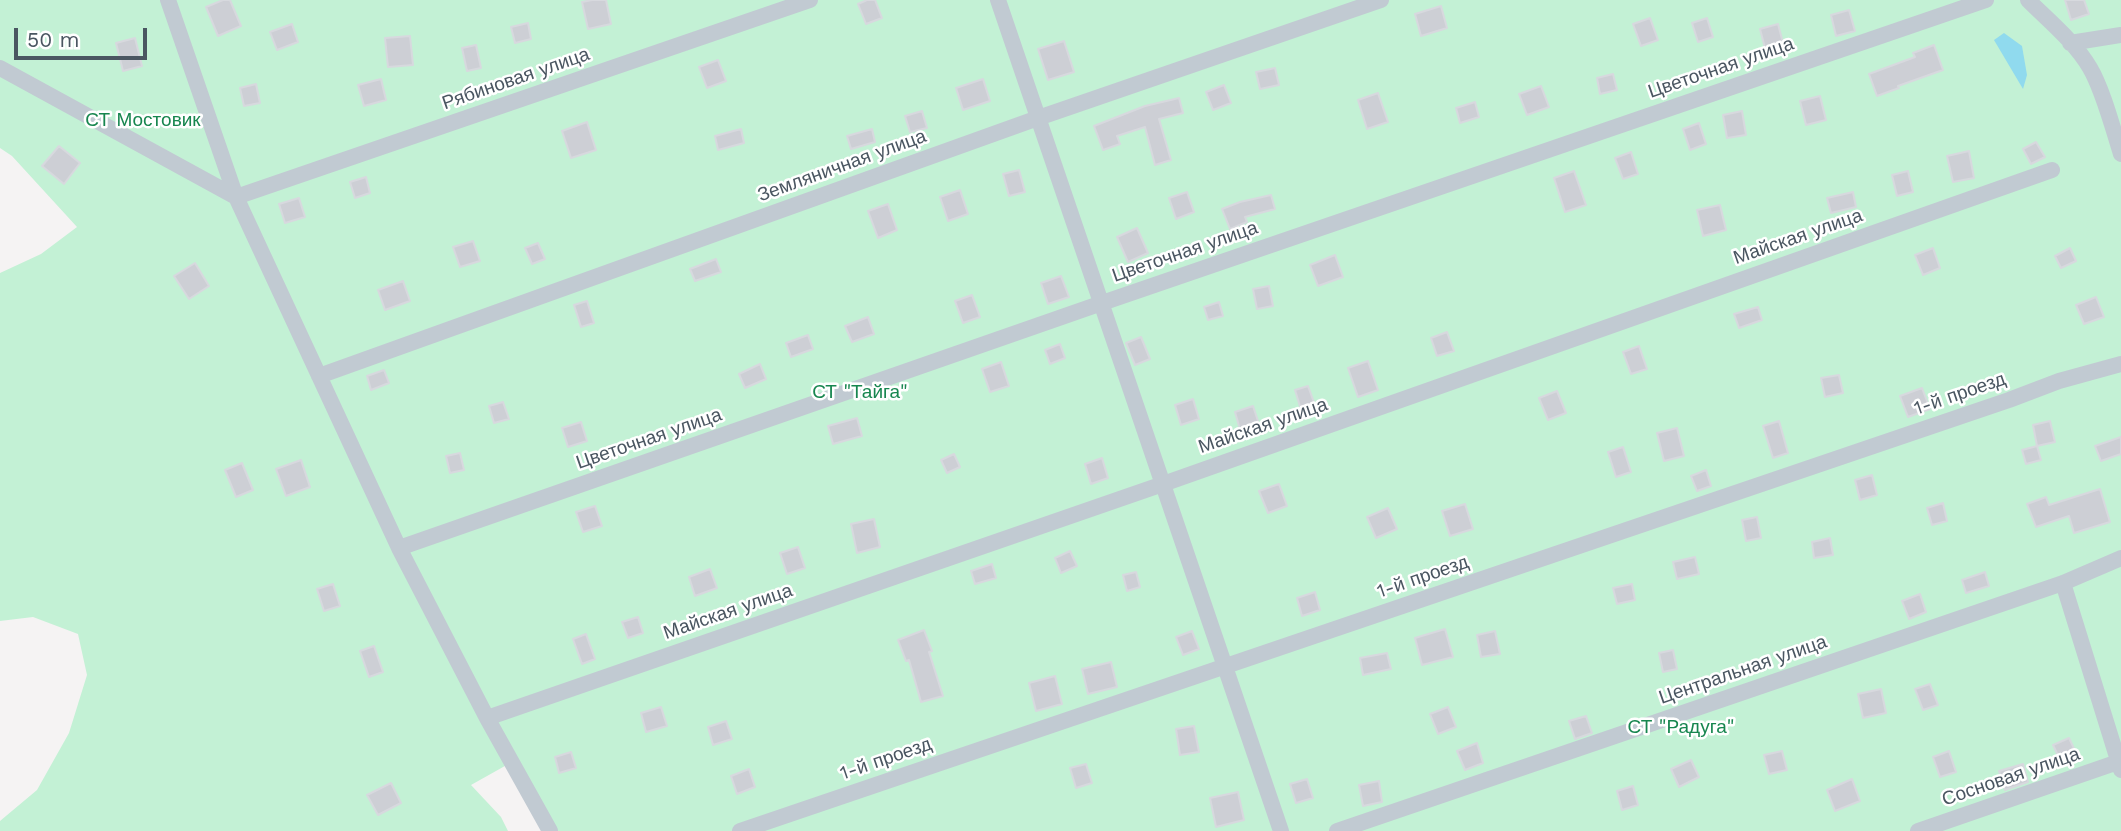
<!DOCTYPE html>
<meta charset="utf-8">
<style>
body{margin:0}
#map{position:relative;width:2121px;height:831px;overflow:hidden;background:#f5f3f3;font-family:"Work Sans",sans-serif}
canvas{display:block}
.scale{position:absolute;left:14px;top:28px;width:133px;height:32px;box-sizing:border-box;border:4px solid #4a5661;border-top:0;padding-left:9px;font-size:21px;line-height:24px;white-space:nowrap;color:#4a5661;-webkit-text-stroke:5px #fff;paint-order:stroke}
</style>
<div id="map">
<canvas width="2121" height="831"></canvas>
<div class="scale">50 m</div>
</div>
<script>
const ctx = document.querySelector('canvas').getContext('2d');
ctx.lineJoin = 'round';
function fill(path, color) { ctx.fillStyle = color; ctx.fill(path, 'evenodd'); }
function trace(path, color, width, dash) { ctx.strokeStyle = color; ctx.lineWidth = width; ctx.lineCap = dash ? 'butt' : 'round'; ctx.setLineDash(dash || []); ctx.stroke(path); }
function label(font, color, halo, rows, align = 'center') {
  ctx.font = font + ' "Work Sans",sans-serif'; ctx.lineWidth = 5; ctx.setLineDash([]); ctx.textBaseline = 'middle'; ctx.strokeStyle = halo; ctx.fillStyle = color; for (const [text, x, y, turn = 0] of rows) {
    ctx.save(); ctx.translate(x, y); ctx.rotate((+turn || 0) * Math.PI / 180); ctx.textAlign = isNaN(turn) ? turn : align; if (halo) ctx.strokeText(text, 0, 0); ctx.fillText(text, 0, 0); ctx.restore();
  }
}
fill(new Path2D(`
 M0 0H2121V831H550L512 762 471 785 501 817 508 831H0V821L37 790 69 733 87 675 78 634 33 617 0 621V273L41 254 77 227 12 156 0 148Z`), '#c3f1d5');
fill(new Path2D(`
 M2004 33 2022 46 2027 75 2023 89 1994 40Z`), '#90daee');
const building = new Path2D(`
 M223 0H230L241 26 218 36 206 7Z
 M592 0H606L611 24 588 29 582 2Z
 M867 0H875L882 18 866 24 858 4Z
 M2065 0H2084L2089 14 2071 20Z
 M1441 6 1447 28 1421 36 1415 14Z
 M1849 10 1855 31 1836 36 1831 15Z
 M1650 18 1658 40 1641 46 1633 24Z
 M1707 18 1713 37 1698 42 1692 23Z
 M528 23 531 39 515 43 511 27Z
 M292 24 298 42 277 50 270 32Z
 M1778 24 1783 43 1765 48 1760 29Z
 M410 36 413 65 388 67 385 38Z
 M135 38 142 66 123 71 116 43Z
 M1064 41 1074 72 1048 80 1038 49Z
 M476 45 481 68 467 71 462 48Z
 M1934 45 1943 70 1898 86 1899 88 1877 96 1869 74 1915 57 1913 53Z
 M718 60 726 81 707 88 699 67Z
 M1275 68 1279 85 1260 89 1256 72Z
 M1613 74 1617 90 1600 94 1597 78Z
 M381 79 386 100 364 106 358 85Z
 M983 79 990 101 963 110 956 88Z
 M256 84 260 103 244 106 240 88Z
 M1224 85 1231 103 1213 110 1206 92Z
 M1541 86 1549 107 1527 115 1519 94Z
 M1378 93 1388 122 1367 129 1358 100Z
 M1820 96 1826 120 1806 125 1800 101Z
 M1179 98 1183 113 1159 119 1171 160 1155 165 1145 127 1117 136 1120 144 1103 150 1094 126 1145 106Z
 M1475 102 1479 117 1460 123 1456 108Z
 M922 111 927 128 910 132 905 116Z
 M1742 111 1746 135 1727 138 1723 115Z
 M587 122 596 150 571 158 562 131Z
 M1699 123 1706 144 1690 150 1683 129Z
 M741 129 744 143 718 150 715 136Z
 M872 129 875 142 851 149 847 136Z
 M2036 142 2045 157 2031 164 2023 149Z
 M59 146 80 163 64 184 42 166Z
 M1969 151 1974 178 1953 182 1947 156Z
 M1631 152 1638 174 1623 179 1615 158Z
 M1019 170 1025 192 1009 196 1003 174Z
 M1574 171 1586 205 1565 212 1554 178Z
 M1908 171 1913 192 1897 196 1892 175Z
 M366 177 370 193 355 198 350 182Z
 M960 190 968 214 948 221 940 197Z
 M1187 192 1194 212 1176 219 1169 198Z
 M1853 192 1856 207 1831 213 1827 198Z
 M1271 195 1275 209 1245 217 1247 222 1230 229 1222 209 1240 202Z
 M299 198 305 217 285 223 279 204Z
 M888 204 897 230 878 238 868 211Z
 M1720 205 1726 230 1703 236 1697 210Z
 M1137 228 1148 253 1128 262 1117 237Z
 M473 241 480 261 460 267 453 247Z
 M538 243 545 259 532 264 525 248Z
 M1933 248 1940 268 1923 275 1915 255Z
 M2070 248 2076 261 2061 268 2055 256Z
 M1335 255 1343 277 1318 286 1310 265Z
 M716 259 721 272 695 281 690 269Z
 M195 263 209 286 189 299 174 276Z
 M1061 276 1069 297 1048 304 1041 283Z
 M403 281 410 301 385 310 378 290Z
 M1269 286 1273 306 1257 309 1253 289Z
 M972 295 980 317 963 323 955 301Z
 M2096 297 2104 317 2084 324 2076 305Z
 M587 301 594 323 581 327 574 305Z
 M1219 302 1223 316 1208 320 1204 307Z
 M1758 307 1762 320 1739 328 1734 314Z
 M868 317 874 334 852 342 845 326Z
 M1447 332 1454 351 1437 356 1431 338Z
 M808 335 813 349 791 357 786 343Z
 M1141 337 1150 359 1135 365 1126 343Z
 M1060 344 1065 358 1050 364 1045 350Z
 M1639 346 1647 369 1631 374 1623 352Z
 M1368 361 1378 390 1358 397 1348 368Z
 M1001 362 1009 386 990 392 982 369Z
 M760 364 766 379 745 388 739 374Z
 M384 370 389 383 371 390 367 376Z
 M1839 375 1843 393 1825 397 1821 378Z
 M1308 386 1316 408 1302 413 1295 390Z
 M1922 388 1930 409 1908 417 1900 396Z
 M1557 391 1566 413 1548 420 1539 398Z
 M1193 399 1199 419 1181 425 1175 405Z
 M503 402 509 419 494 423 489 406Z
 M1253 406 1260 427 1241 433 1235 412Z
 M857 418 862 436 833 444 828 426Z
 M1779 421 1788 453 1773 458 1763 426Z
 M2050 421 2055 442 2037 446 2033 425Z
 M581 422 587 441 568 447 562 428Z
 M1677 428 1684 456 1664 461 1657 433Z
 M2121 437V454L2101 461 2095 446Z
 M2037 446 2041 460 2026 464 2022 450Z
 M1623 447 1631 472 1616 477 1608 452Z
 M460 453 464 470 450 473 446 456Z
 M954 454 960 467 947 473 941 460Z
 M1102 458 1108 478 1091 484 1085 464Z
 M301 460 310 487 286 496 276 469Z
 M242 463 253 490 236 497 225 470Z
 M1706 470 1711 486 1697 491 1691 476Z
 M1872 475 1877 495 1860 500 1855 480Z
 M1279 484 1287 506 1268 513 1259 491Z
 M2100 489 2110 522 2074 533 2069 516 2036 527 2027 504 2046 497 2049 505Z
 M1943 503 1947 521 1932 525 1927 508Z
 M1465 504 1473 529 1450 536 1442 511Z
 M595 506 602 526 583 532 576 512Z
 M1388 508 1397 529 1376 538 1367 517Z
 M1757 517 1761 538 1746 541 1742 520Z
 M874 519 880 547 857 553 851 524Z
 M1830 538 1833 555 1814 558 1812 542Z
 M798 547 805 568 787 574 780 553Z
 M1070 551 1077 566 1061 573 1055 558Z
 M1695 557 1699 574 1677 579 1673 562Z
 M992 564 996 578 975 584 971 571Z
 M710 569 717 588 695 596 689 577Z
 M1136 572 1140 587 1127 591 1123 575Z
 M1985 572 1989 586 1966 593 1962 580Z
 M333 584 340 606 324 611 317 589Z
 M1632 584 1635 600 1617 604 1613 588Z
 M1315 592 1320 610 1302 616 1297 598Z
 M1920 594 1926 612 1909 619 1902 601Z
 M638 617 643 633 628 638 622 622Z
 M1445 629 1453 657 1422 665 1415 638Z
 M924 630 932 651 929 652 943 696 921 702 909 660 906 661 898 640Z
 M1192 631 1199 649 1183 655 1176 637Z
 M1495 631 1500 654 1481 657 1477 635Z
 M586 634 595 659 582 664 573 639Z
 M374 646 383 672 369 677 360 651Z
 M1673 650 1677 669 1663 672 1659 653Z
 M1387 653 1391 669 1363 675 1360 658Z
 M1111 662 1117 687 1088 694 1082 669Z
 M1055 676 1062 704 1036 711 1029 683Z
 M1930 684 1938 705 1923 710 1915 689Z
 M1881 689 1886 713 1863 718 1858 694Z
 M661 707 667 726 646 732 641 713Z
 M1448 707 1456 727 1438 734 1430 714Z
 M1586 716 1592 733 1575 739 1569 721Z
 M726 721 732 739 713 745 708 727Z
 M1194 726 1199 752 1180 755 1176 729Z
 M2069 738 2079 759 2063 766 2053 745Z
 M1477 743 1483 763 1465 770 1457 751Z
 M1782 751 1787 770 1769 774 1764 755Z
 M1949 751 1956 772 1940 777 1933 757Z
 M571 752 576 768 559 773 555 757Z
 M1691 760 1699 777 1679 787 1671 769Z
 M1086 764 1092 783 1076 788 1070 768Z
 M2023 764 2028 782 2005 790 1999 771Z
 M749 769 755 787 737 794 731 776Z
 M1307 779 1313 798 1296 803 1290 784Z
 M1852 779 1860 801 1835 811 1827 790Z
 M1379 781 1382 802 1363 806 1359 785Z
 M391 783 401 803 378 815 367 795Z
 M1633 786 1638 805 1622 810 1617 791Z
 M1238 792 1244 820 1216 827 1210 798Z`);
fill(building, '#cdcfd5');
trace(building, '#d7d9de', 2);
trace(new Path2D(`
 M168 0 236 197 399 548 487 718 550 831
 M998 0 1281 831
 M2028 0C2049 21 2075 42 2090 68 2103 90 2113 129 2121 154
 M2070 43 2121 35
 M0 68 236 197
 M236 197 810 0
 M319 376 1038 118 1381 0
 M399 548 1102 303 1986 0
 M2063 583 2121 770
 M487 718 1163 484 2052 170
 M740 831 2009 400 2059 381 2121 364
 M1337 831 2063 583 2121 558
 M1918 831 2118 762`), '#c1cad2', 16);
label('19px', '#4a5661', '#fff', [
 ["Цветочная улица",1721,68,-19],
 ["Рябиновая улица",516,79,-19],
 ["Земляничная улица",842,166,-20],
 ["Майская улица",1798,237,-19],
 ["Цветочная улица",1185,252,-19],
 ["1-й проезд",1960,394,-19],
 ["Майская улица",1263,426,-19],
 ["Цветочная улица",649,439,-19],
 ["1-й проезд",1423,577,-19],
 ["Майская улица",728,612,-19],
 ["Центральная улица",1743,670,-19],
 ["1-й проезд",886,759,-19],
 ["Сосновая улица",2011,777,-19]
]);
label('19px', '#17864f', '#fff', [
 ["СТ Мостовик",143,120],
 ["СТ \"Тайга\"",860,392],
 ["СТ \"Радуга\"",1681,727]
]);
</script>
